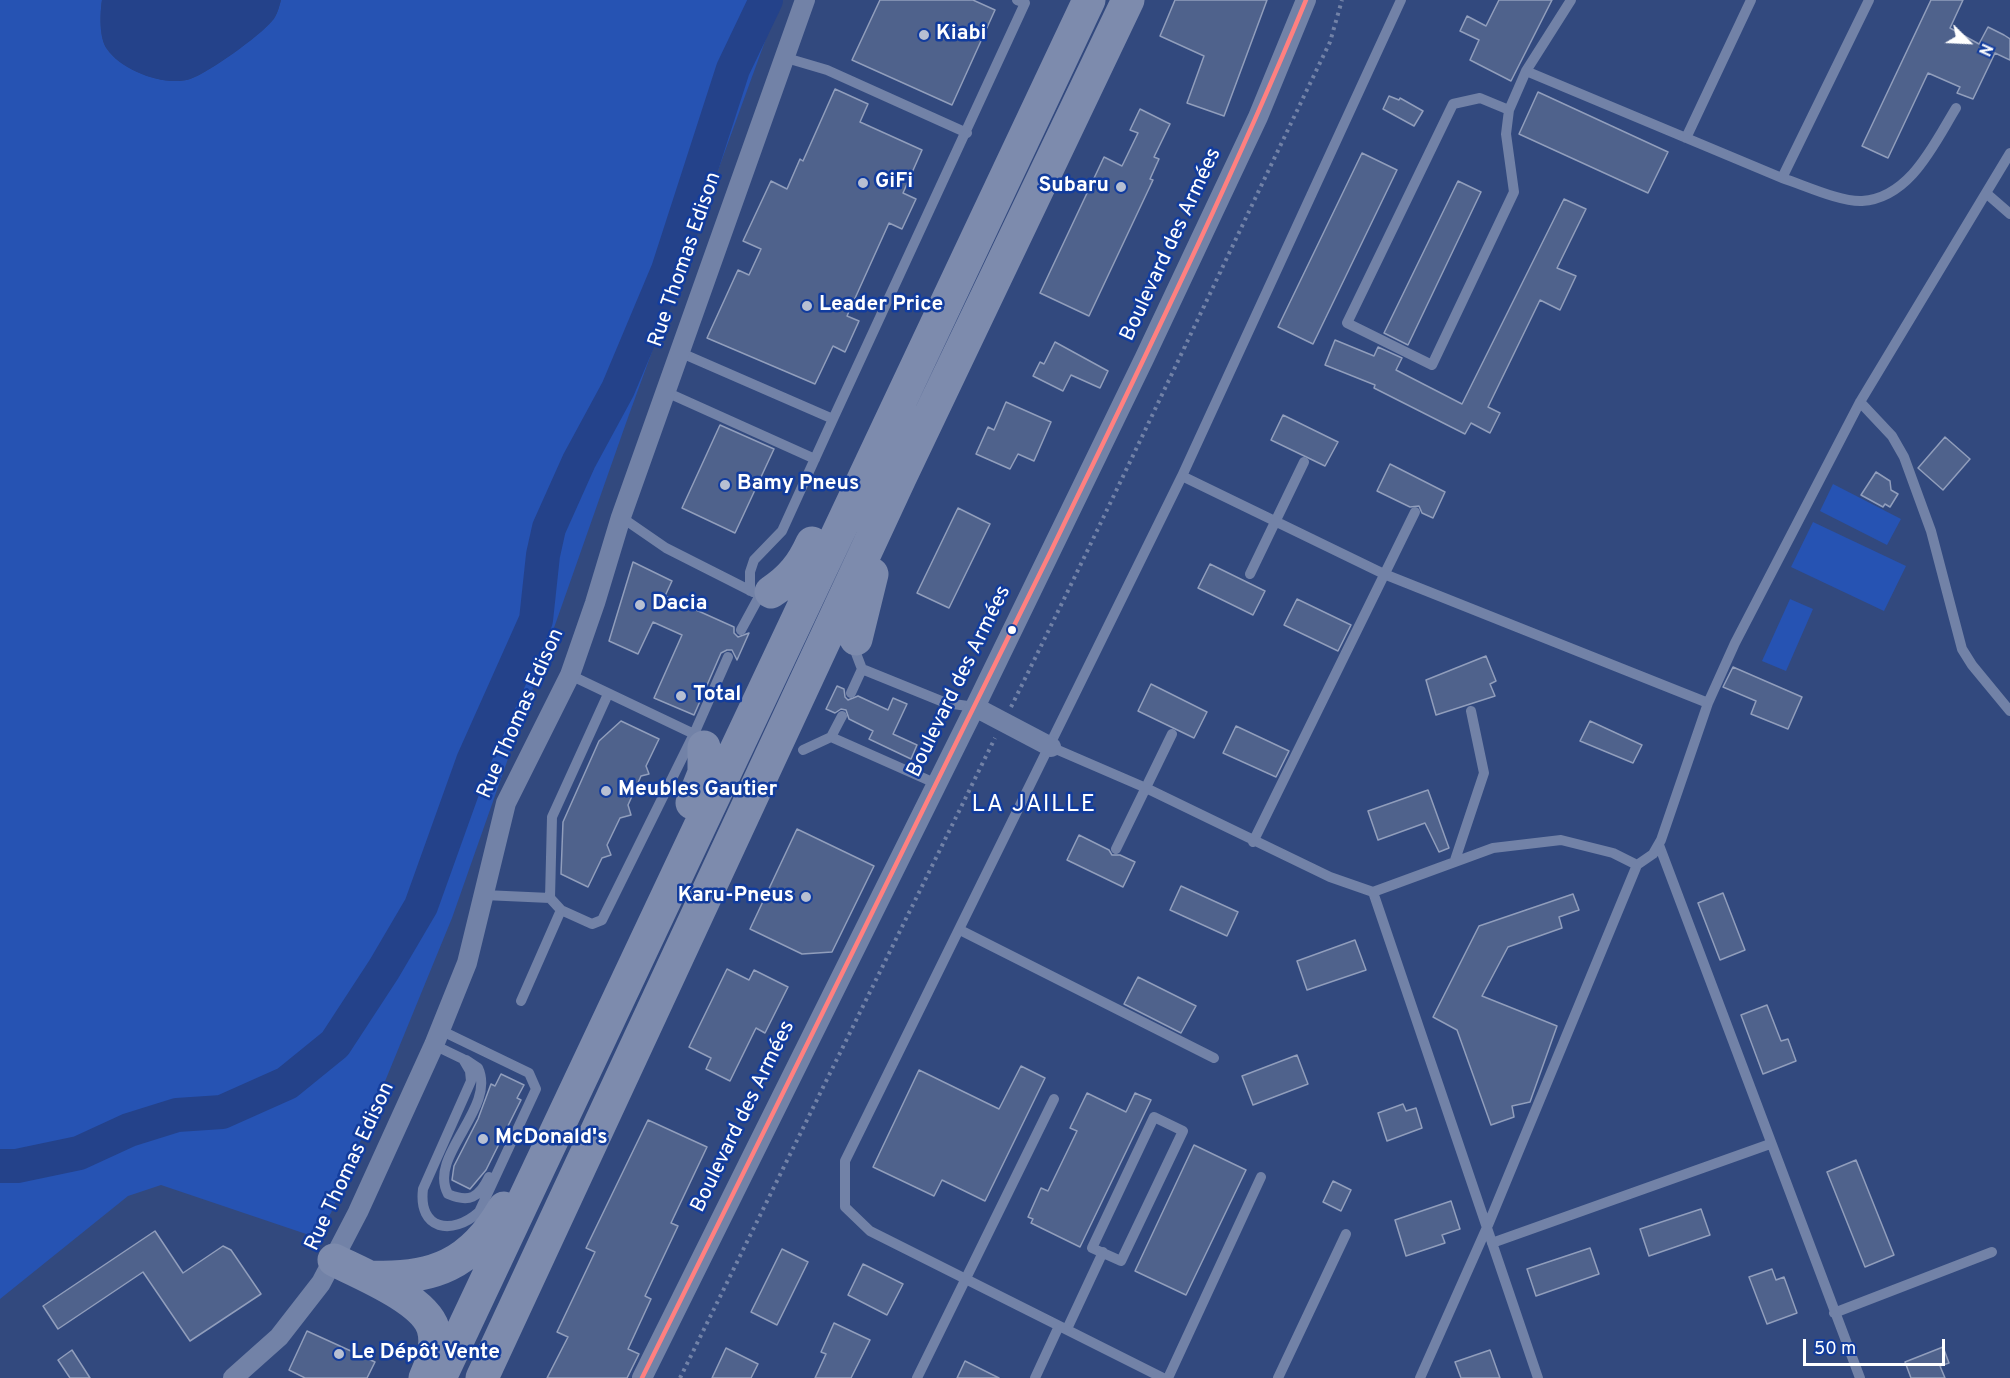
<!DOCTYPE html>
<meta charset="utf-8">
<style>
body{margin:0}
#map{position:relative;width:2010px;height:1378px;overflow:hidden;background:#32497e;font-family:Overpass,sans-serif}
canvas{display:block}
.north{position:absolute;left:1938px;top:12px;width:60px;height:60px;-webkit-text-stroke:4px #123c9d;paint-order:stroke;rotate:114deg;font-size:16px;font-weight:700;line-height:24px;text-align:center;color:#fff}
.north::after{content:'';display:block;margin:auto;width:21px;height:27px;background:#fff;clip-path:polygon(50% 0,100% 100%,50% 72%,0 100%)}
.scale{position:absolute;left:1803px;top:1339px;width:142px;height:27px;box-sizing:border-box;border:3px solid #fff;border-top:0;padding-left:8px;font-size:18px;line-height:21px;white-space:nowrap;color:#fff;-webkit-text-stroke:4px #123c9d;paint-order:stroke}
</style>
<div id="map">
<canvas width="2010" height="1378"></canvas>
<div class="north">N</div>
<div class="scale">50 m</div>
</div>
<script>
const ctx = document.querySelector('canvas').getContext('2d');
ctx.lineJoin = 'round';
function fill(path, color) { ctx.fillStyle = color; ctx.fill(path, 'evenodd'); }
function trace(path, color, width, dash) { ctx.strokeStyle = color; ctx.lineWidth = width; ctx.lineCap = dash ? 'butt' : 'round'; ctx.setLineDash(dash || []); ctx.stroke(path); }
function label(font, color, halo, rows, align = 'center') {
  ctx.font = font + ' Overpass,sans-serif'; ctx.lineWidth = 5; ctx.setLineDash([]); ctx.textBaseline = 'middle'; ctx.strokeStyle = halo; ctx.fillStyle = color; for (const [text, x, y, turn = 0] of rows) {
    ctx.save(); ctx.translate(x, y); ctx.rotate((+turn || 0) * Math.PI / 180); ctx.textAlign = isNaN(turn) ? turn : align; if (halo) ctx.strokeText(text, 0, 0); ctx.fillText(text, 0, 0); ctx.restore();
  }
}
fill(new Path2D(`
 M0 0H102C100 13 99 38 107 49 121 70 165 87 190 79 208 73 259 36 272 21 277 16 279 7 281 0H780L626 423 452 918 331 1213 315 1237 161 1185 128 1196 0 1299Z
 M1833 484 1901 519 1887 545 1820 511Z
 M1813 522 1906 566 1884 611 1791 567Z
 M1790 599 1813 609 1786 671 1762 661Z`), '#2653b3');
fill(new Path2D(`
 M102 0H281C279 7 277 16 272 21 260 36 208 73 190 79 165 87 122 71 107 49 99 38 100 13 102 0Z`), '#24428a');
trace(new Path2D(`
 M0 1166H17L79 1153 129 1130 177 1115 222 1112 287 1083 335 1044 384 969 421 906 473 761 536 620 543 555 549 528 579 461 618 389 668 270 733 69 766 0`), '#24428a', 34);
const building = new Path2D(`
 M880 0H973L995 10 952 105 852 60Z
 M1175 0H1267L1224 116 1187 103 1204 56 1160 36Z
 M1499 0H1552L1511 81 1470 60 1479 40 1460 31 1467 16 1486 26Z
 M1931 0H1963L1950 28 1979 44 1988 27 2004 35 2010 39V60L1995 53 1973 99 1957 93 1960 87 1928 73 1888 158 1862 146Z
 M835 89 868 104 860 122 922 150 903 193 916 199 902 229 889 223 847 316 859 321 845 352 833 346 815 384 707 338 738 270 749 275 761 249 743 241 771 181 787 189 800 159 803 161Z
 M1538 92 1668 152 1648 193 1519 134Z
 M1389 96 1399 100 1400 98 1423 111 1414 126 1383 109Z
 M1140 109 1170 124 1154 157 1159 159 1150 179 1153 180 1089 316 1040 293 1104 157 1122 166 1138 133 1130 130Z
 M1362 153 1397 170 1313 344 1278 327Z
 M1458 181 1481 192 1408 345 1384 333Z
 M1564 199 1586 209 1557 268 1576 276 1560 310 1540 300 1488 407 1500 413 1490 433 1471 423 1465 434 1374 388 1375 385 1325 365 1335 340 1374 356 1378 347 1402 358 1396 370 1462 404Z
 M1055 342 1108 371 1100 388 1071 375 1063 391 1033 376 1040 362 1044 364Z
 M1006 402 1051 422 1034 461 1018 454 1010 469 976 454 988 427 994 430Z
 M1283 415 1338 442 1325 466 1271 440Z
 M720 425 774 449 735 533 682 508Z
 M1945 437 1970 459 1943 490 1918 468Z
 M1390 464 1445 492 1433 518 1422 513 1419 506 1410 507 1377 491Z
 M1876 472 1890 481 1891 490 1898 494 1890 507 1885 504 1883 507 1861 495Z
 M958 508 990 524 949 608 917 593Z
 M633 562 672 581 665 596 734 627V633L738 637 749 633 737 660 732 650H727L721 653 694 715 654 698 682 635 653 622 638 654 609 641Z
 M1210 564 1265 591 1253 615 1198 588Z
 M1297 599 1351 625 1338 651 1284 625Z
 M1486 656 1496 681 1490 684 1495 696 1436 715 1426 680Z
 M1733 667 1802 697 1788 729 1751 714 1756 701 1723 687Z
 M1151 684 1207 712 1194 738 1138 711Z
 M837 686 844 689 845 697 848 700 858 696 888 710 893 698 907 704 893 734 917 745 911 759 869 739 873 731 849 719 846 710 841 709 835 713 826 709Z
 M621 721 659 739 646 766 649 774 641 776 628 805 631 815 620 818 607 845 611 855 602 858 588 887 561 874 563 822 599 741Z
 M1590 721 1642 745 1633 763 1580 741Z
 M1236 726 1289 751 1276 777 1223 753Z
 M1428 790 1449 848 1439 852 1425 823 1378 840 1368 811Z
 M797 829 874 866 832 952 802 954 750 929Z
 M1079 835 1109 850 1112 855H1120L1135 862 1123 887 1067 860Z
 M1181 886 1238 912 1227 936 1170 910Z
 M1723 893 1745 950 1720 960 1698 903Z
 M1573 894 1579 910 1559 917 1562 928 1508 947 1482 996 1557 1026 1530 1102 1512 1106 1514 1117 1491 1125 1457 1030 1433 1017 1479 926Z
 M1355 940 1366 970 1307 990 1297 961Z
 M727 969 749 980 754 970 788 987 765 1033 756 1028 730 1081 706 1069 711 1058 689 1047Z
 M1138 977 1196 1006 1181 1033 1124 1004Z
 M1767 1005 1781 1041 1788 1039 1796 1061 1763 1074 1741 1015Z
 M1297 1055 1308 1084 1253 1105 1242 1076Z
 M1021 1066 1045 1078 985 1201 942 1180 934 1196 873 1167 919 1070 999 1109Z
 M501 1074 524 1085 517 1098 521 1100 486 1170 470 1189 452 1180 454 1166 478 1119 491 1084 495 1086Z
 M1087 1093 1126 1112 1135 1093 1151 1100 1080 1247 1031 1223 1033 1219 1028 1217 1041 1188 1048 1191 1077 1131 1070 1128Z
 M1403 1104 1406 1111 1416 1108 1422 1128 1387 1141 1378 1113Z
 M648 1120 707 1147 671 1223 678 1226 645 1296 651 1299 628 1349 639 1354 627 1378H547L568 1337 557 1332 595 1252 586 1248Z
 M1194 1145 1246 1170 1186 1295 1135 1271Z
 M1856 1160 1894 1255 1865 1267 1827 1172Z
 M1333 1181 1351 1190 1341 1211 1323 1202Z
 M1451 1201 1460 1229 1442 1235 1445 1243 1406 1256 1395 1220Z
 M1701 1209 1710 1235 1649 1256 1640 1229Z
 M155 1231 183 1273 223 1246 231 1250 261 1294 190 1341 143 1272 58 1329 43 1306Z
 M1590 1248 1599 1274 1536 1296 1527 1269Z
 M782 1249 808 1262 777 1325 751 1312Z
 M863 1264 903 1284 887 1315 848 1295Z
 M1772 1269 1776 1280 1784 1277 1797 1313 1767 1324 1749 1277Z
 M834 1323 870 1340 851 1378H815L826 1354 821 1352Z
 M307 1331 375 1362 367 1378H305L289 1370Z
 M1943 1347 1949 1363 1940 1366 1945 1378H1911L1905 1362Z
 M726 1348 758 1364 751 1378H712Z
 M72 1350 90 1378H70L58 1360Z
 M1490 1350 1500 1378H1461L1455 1362Z
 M965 1361 999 1378H957Z`);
fill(building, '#4f628c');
trace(building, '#919ebc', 1.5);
trace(new Path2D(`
 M1011 707C1120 487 1223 264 1330 42L1342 0
 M680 1378 995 738`), '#7282a7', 4, [3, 4.5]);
trace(new Path2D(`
 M783 57 827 70 967 133
 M1526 71 1782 178 1869 0
 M1509 110 1480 98 1453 104 1347 323 1432 365 1514 192 1506 134 1509 110 1526 71 1571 0
 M1686 138 1751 0
 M1782 178C1804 185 1840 202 1862 201 1910 198 1934 144 1956 108
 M1986 193 2010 214
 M679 352 833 419 1025 3 1017 0
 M666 392 815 459
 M1860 402 1892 436 1904 457 1931 531 1962 649 1972 665 2010 711
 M1182 476 1384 574 1708 703
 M621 517 666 548 753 592
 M1250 574 1304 462
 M750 591V572L754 560 782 531 833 419
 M741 630 760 595
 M862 669 946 703 975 707
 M570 675 694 734 698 739
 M851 693 862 669 854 648 855 643
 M831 737 937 784
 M1051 747 1146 788 1330 877 1373 892 1493 848 1561 840 1613 853 1637 865
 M803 750 831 737 842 716
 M1253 842 1415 512
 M1659 845 1860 1378
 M1116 849 1172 734
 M1455 860 1484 773 1471 711
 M1373 892 1538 1378
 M484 895 550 898 561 910 592 924 602 920 694 734 728 657
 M550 898 552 817 608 694
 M960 930 1214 1058
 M521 1001 561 910
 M434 1045 463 1059 470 1071 471 1081 423 1189C418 1230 452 1236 479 1212L536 1089 529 1073 440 1030
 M466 1060 478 1068C497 1108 427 1156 448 1194 469 1203 479 1198 489 1177
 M1154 1117 1183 1131 1121 1261 1092 1248Z
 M1492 1243 1770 1144
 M1834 1313 1992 1252
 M1067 1329 1103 1252
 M917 1378 1054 1099
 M1035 1378 1059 1326
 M1163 1378 870 1231 845 1207V1161L1182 476 1401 0
 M1168 1378 1261 1177
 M1278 1378 1346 1234
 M1420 1378 1488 1225 1637 865 1653 854 1661 840 1708 703 1735 643 1860 402 2010 153`), '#7282a7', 10);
trace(new Path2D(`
 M975 707 1051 747
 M233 1378 279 1337 321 1283 358 1212 434 1045 467 963 506 803 570 675 595 603 621 517 805 0
 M642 1378 975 707 1144 359 1258 117 1306 0`), '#7282a7', 20);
trace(new Path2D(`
 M771 592C791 579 802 565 812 543
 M856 639 872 574
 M692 803 704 773V747
 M334 1260C360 1273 424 1299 433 1328 438 1345 432 1363 425 1378
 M370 1277C433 1280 472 1264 504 1208
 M440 1378 1089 0
 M482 1378 900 478 1128 0`), '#7d8bad', 33);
trace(new Path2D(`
 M642 1378C779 1103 916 828 1051 551 1139 369 1229 187 1306 0`), '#ff8080', 4.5);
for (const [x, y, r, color] of [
 [924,35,6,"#b7bfd2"],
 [863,183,6,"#b7bfd2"],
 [1121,187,6,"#b7bfd2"],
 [807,306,6,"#b7bfd2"],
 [725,485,6,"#b7bfd2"],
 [640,605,6,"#b7bfd2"],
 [1012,630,5,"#fff"],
 [681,696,6,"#b7bfd2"],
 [606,791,6,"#b7bfd2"],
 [806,897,6,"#b7bfd2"],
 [483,1139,6,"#b7bfd2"],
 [339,1354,6,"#b7bfd2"]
]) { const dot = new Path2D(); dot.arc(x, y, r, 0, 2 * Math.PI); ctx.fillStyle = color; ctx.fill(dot); trace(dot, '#123c9d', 2); }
label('bold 21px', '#fff', '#123c9d', [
 ["Kiabi",936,35],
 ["GiFi",875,183],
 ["Subaru",1109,187,"right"],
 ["Leader Price",819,306],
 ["Bamy Pneus",737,485],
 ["Dacia",652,605],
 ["Total",693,696],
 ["Meubles Gautier",618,791],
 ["Karu-Pneus",794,897,"right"],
 ["McDonald's",495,1139],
 ["Le Dépôt Vente",351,1354]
], 'left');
label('21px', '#fff', '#123c9d', [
 ["Boulevard des Armées",1172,245,-65],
 ["Rue Thomas Edison",686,260,-71],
 ["Boulevard des Armées",960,682,-64],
 ["Rue Thomas Edison",522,714,-66],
 ["Boulevard des Armées",744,1117,-64],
 ["Rue Thomas Edison",351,1167,-65]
]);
ctx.letterSpacing = '1.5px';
label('24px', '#fff', '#123c9d', [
 ["LA JAILLE",1034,806]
]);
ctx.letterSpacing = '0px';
</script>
